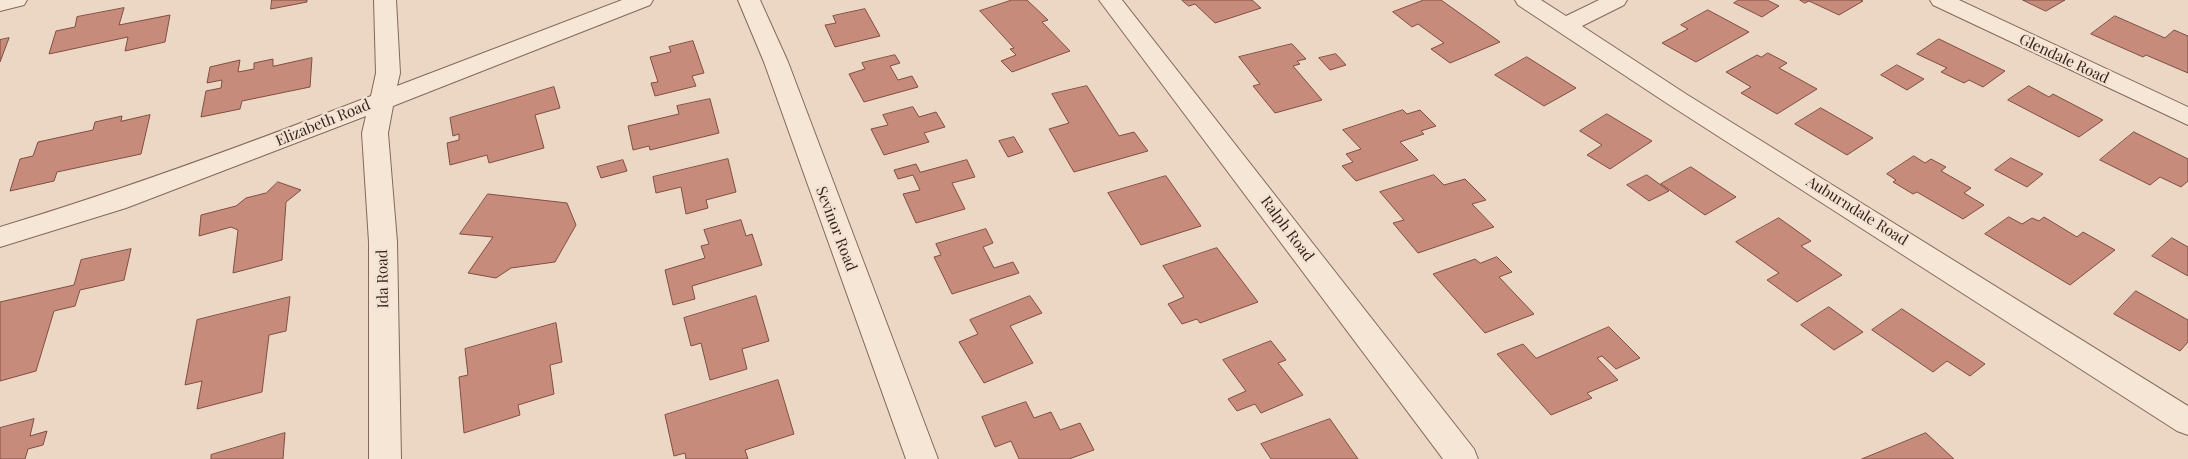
<!DOCTYPE html>
<style>
body{margin:0}
canvas{display:block;background:#ebd7c3}
</style>
<canvas width="2188" height="459"></canvas>
<script>
const ctx = document.querySelector('canvas').getContext('2d');
ctx.lineJoin = 'round';
function fill(path, color) { ctx.fillStyle = color; ctx.fill(path, 'evenodd'); }
function trace(path, color, width, dash) { ctx.strokeStyle = color; ctx.lineWidth = width; ctx.lineCap = dash ? 'butt' : 'round'; ctx.setLineDash(dash || []); ctx.stroke(path); }
function label(font, color, halo, rows, align = 'center') {
  ctx.font = font + ' "Playfair Display",serif'; ctx.lineWidth = 4.5; ctx.setLineDash([]); ctx.textBaseline = 'middle'; ctx.strokeStyle = halo; ctx.fillStyle = color; for (const [text, x, y, turn = 0] of rows) {
    ctx.save(); ctx.translate(x, y); ctx.rotate((+turn || 0) * Math.PI / 180); ctx.textAlign = isNaN(turn) ? turn : align; if (halo) ctx.strokeText(text, 0, 0); ctx.fillText(text, 0, 0); ctx.restore();
  }
}
const building = new Path2D(`
 M272 0H307V2L271 9Z
 M1012 0H1027L1048 20 1042 22 1070 51 1012 72 1001 61 1016 55 1010 49 1014 48 980 11Z
 M1182 0H1252L1261 8 1215 23 1195 4 1189 6Z
 M1424 0H1441L1500 42 1450 63 1431 49 1444 43 1418 24 1412 27 1393 12Z
 M1739 0H1767L1779 6 1762 17 1734 3Z
 M1800 0H1860L1863 1 1839 15 1809 1 1805 3Z
 M2023 0H2065L2046 11Z
 M124 8 119 25 170 15 165 42 125 51 128 37 49 54 56 31 75 27 77 17Z
 M865 9 880 36 835 47 825 25 836 23 833 16Z
 M1708 10 1749 32 1696 62 1662 43 1688 29 1681 25Z
 M2115 16 2165 38 2174 30 2188 36V73L2146 55 2143 57 2091 34Z
 M9 38 0 62V40Z
 M1939 39 2005 71 1983 87 1969 80 1964 83 1941 72 1947 68 1917 54Z
 M693 41 704 73 692 76 696 86 655 96 651 83 658 82 650 57 671 52 669 47Z
 M1292 44 1306 59 1297 61 1300 64 1293 66 1322 100 1275 113 1253 86 1260 84 1239 57Z
 M1768 53 1787 63 1779 68 1817 89 1777 114 1741 93 1751 87 1726 72 1757 55 1761 57Z
 M1336 54 1346 65 1330 70 1319 58Z
 M895 55 900 63 890 66 898 80 912 76 918 87 864 102 849 74 865 69 862 63Z
 M1527 57 1576 88 1544 106 1495 75Z
 M312 58 310 87 242 101 240 109 201 117 206 91 221 88 222 80 207 83 210 67 240 60 238 72 254 69V63L273 59V66Z
 M1897 65 1924 79 1907 90 1881 75Z
 M1087 86 1119 136 1134 132 1148 151 1074 172 1049 129 1069 123 1052 94Z
 M2029 86 2049 97 2053 94 2103 120 2079 137 2008 100Z
 M554 87 560 108 535 115 544 148 489 163 487 155 450 165 447 143 459 140V134L453 136 450 118Z
 M710 99 719 133 650 150 649 146 633 150 628 126 679 114 677 106Z
 M913 107 919 117 936 112 945 127 924 133 929 142 884 155 871 129 888 125 883 115Z
 M1821 108 1873 138 1847 155 1795 124Z
 M1403 110 1407 114 1420 110 1436 126 1421 131 1424 134 1400 142 1418 160 1356 181 1342 166 1353 162 1346 154 1361 149 1343 130Z
 M1607 114 1652 141 1610 169 1587 155 1602 145 1580 131Z
 M150 115 141 154 57 172 54 181 10 191 20 159 33 156 38 142 93 130 95 122 122 116 121 121Z
 M2134 132 2188 159V181L2181 187 2160 177 2150 185 2100 160Z
 M1014 137 1023 152 1008 157 999 141Z
 M1914 156 1925 163 1931 159 1946 167 1941 171 1971 188 1964 193 1984 205 1963 219 1917 192 1913 194 1893 182 1896 180 1887 174Z
 M2011 158 2043 174 2027 187 1995 170Z
 M728 159 736 192 706 200 708 208 686 214 681 187 656 193 653 177Z
 M623 160 627 171 601 178 597 167Z
 M967 160 975 177 952 183 965 209 916 223 903 194 920 190 913 175 898 179 894 170 916 164 920 172Z
 M1691 167 1736 197 1705 215 1661 184Z
 M1434 175 1444 185 1465 179 1486 200 1472 204 1494 227 1418 253 1393 223 1404 220 1380 192Z
 M1647 175 1669 191 1649 201 1627 185Z
 M1166 176 1201 226 1141 245 1108 193Z
 M278 182 301 190 286 202 282 260 233 273 238 230 231 227 199 236 201 215 236 206 246 198 266 193Z
 M488 194 567 203 576 225 555 262 511 268 496 278 468 273 493 237 460 234Z
 M2009 217 2022 224 2032 218 2039 221 2044 217 2077 237 2083 232 2115 250 2070 285 1985 234Z
 M1779 218 1811 241 1801 246 1842 275 1797 302 1767 280 1779 273 1736 242Z
 M741 220 746 236 752 234 762 265 692 286 695 299 673 305 665 270 705 258 701 246 709 244 704 230Z
 M986 229 993 243 983 247 994 268 1013 262 1019 273 952 294 934 257 941 255 936 244Z
 M2172 238 2188 247V276L2152 256Z
 M1217 248 1258 302 1200 323 1197 319 1182 324 1168 304 1184 297 1163 266Z
 M131 249 124 280 80 290 75 306 54 311 36 371 0 381V302L74 285 81 260Z
 M1497 257 1512 272 1499 277 1534 314 1485 333 1433 274 1475 259 1480 263Z
 M2136 291 2188 320V342L2180 351 2114 314Z
 M756 296 769 341 742 349 747 369 710 380 701 343 691 346 684 318Z
 M1030 296 1042 313 1010 326 1033 363 984 383 959 342 978 334 970 320Z
 M290 297 286 331 269 335 262 392 197 409 202 381 185 385 197 320Z
 M1829 307 1863 332 1834 350 1801 325Z
 M1902 309 1985 364 1970 376 1947 361 1933 372 1872 330Z
 M556 323 562 362 550 365 554 394 518 405 520 415 464 433 459 377 468 375 465 349Z
 M1609 327 1640 358 1616 369 1602 356 1597 358 1618 380 1587 393 1592 398 1551 415 1497 354 1523 344 1536 358Z
 M1271 341 1286 360 1278 363 1303 395 1261 413 1255 404 1237 411 1228 399 1246 391 1223 360Z
 M778 380 794 434 745 450 748 459H686L685 453 674 456 665 415Z
 M1026 402 1034 418 1051 412 1060 430 1080 423 1094 450 1069 459H1019L1011 441 995 447 982 417Z
 M34 419 30 436 47 431 43 445 28 449 25 459H0V428Z
 M1330 419 1358 459H1271L1261 444Z
 M285 433 283 459H211V455Z
 M1926 433 1954 459H1862Z`);
fill(building, '#c68b7b');
trace(building, '#814e43', 1);
const street = new Path2D(`
 M0 0H27L24 5 0 11Z
 M374 0H396L400 73 397 86 622 0H653L650 5 393 106 388 133 397 242 401 459H369V242L362 133 366 116 126 208 0 247V227C126 189 248 144 371 96L376 73Z
 M738 0H760L788 62 938 459H906L764 62Z
 M1099 0H1122L1474 449 1478 459H1443Z
 M1515 0H1541L1566 16 1599 0H1627L1624 5 1582 26 1686 94 2188 406V435L2177 431 1668 104 1518 5Z
 M1930 0H1959L2188 107V125L1933 5Z`);
trace(street, '#84685b', 2);
fill(street, '#f6e6d6');
label('15px', '#34241e', '#f3e2d2', [
 ["Glendale Road",2064,59,25],
 ["Elizabeth Road",323,123,-22],
 ["Auburndale Road",1857,211,32],
 ["Sevinor Road",836,229,69],
 ["Ralph Road",1287,229,53],
 ["Ida Road",383,279,-91]
]);
</script>
